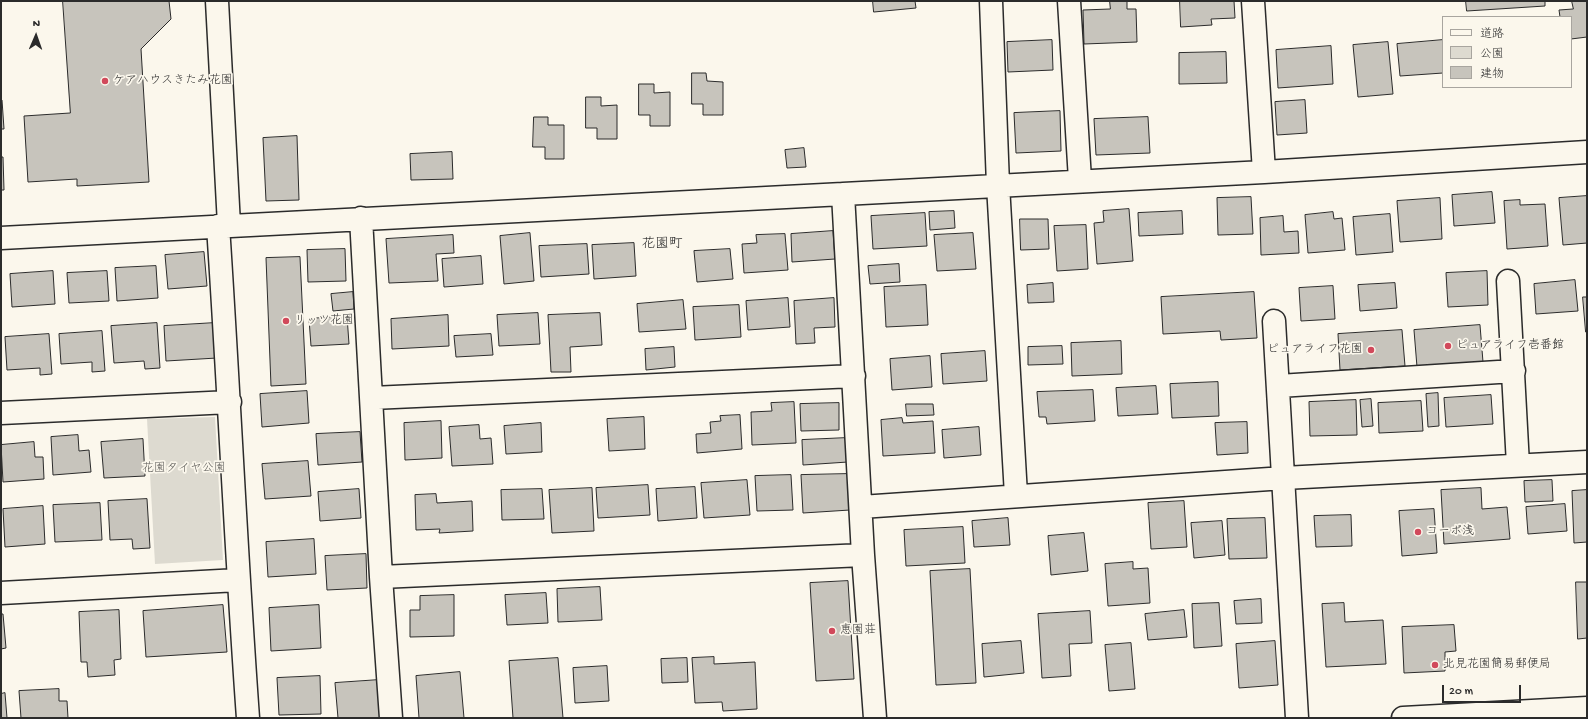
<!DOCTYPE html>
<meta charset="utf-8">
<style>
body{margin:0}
#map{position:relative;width:1588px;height:719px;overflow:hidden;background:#fbf7ec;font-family:"Gochi Hand","Klee One",sans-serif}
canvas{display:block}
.frame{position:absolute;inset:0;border:2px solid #2b2b2b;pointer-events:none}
.legend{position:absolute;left:1442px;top:16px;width:130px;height:72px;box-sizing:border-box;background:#fbf7ec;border:1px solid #a8a59f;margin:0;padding:5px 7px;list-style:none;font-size:12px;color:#2b2b2b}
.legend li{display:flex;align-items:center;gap:8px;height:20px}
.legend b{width:20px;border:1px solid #a8a59f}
.north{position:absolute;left:16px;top:16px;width:40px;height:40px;-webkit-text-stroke:3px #fbf7ec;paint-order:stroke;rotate:2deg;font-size:11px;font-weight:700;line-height:16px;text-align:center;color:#2b2b2b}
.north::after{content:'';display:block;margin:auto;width:14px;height:18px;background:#2b2b2b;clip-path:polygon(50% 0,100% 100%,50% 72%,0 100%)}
.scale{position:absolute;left:1442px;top:685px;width:79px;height:18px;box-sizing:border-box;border:2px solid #2b2b2b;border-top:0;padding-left:5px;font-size:12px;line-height:14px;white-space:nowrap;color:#2b2b2b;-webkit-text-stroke:3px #fbf7ec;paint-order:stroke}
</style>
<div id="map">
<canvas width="1588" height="719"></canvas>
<div class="frame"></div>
<ul class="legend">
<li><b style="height:5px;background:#fbf7ec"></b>道路</li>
<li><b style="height:11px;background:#dddad0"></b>公園</li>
<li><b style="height:11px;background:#c7c4bc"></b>建物</li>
</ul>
<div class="north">N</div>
<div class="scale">20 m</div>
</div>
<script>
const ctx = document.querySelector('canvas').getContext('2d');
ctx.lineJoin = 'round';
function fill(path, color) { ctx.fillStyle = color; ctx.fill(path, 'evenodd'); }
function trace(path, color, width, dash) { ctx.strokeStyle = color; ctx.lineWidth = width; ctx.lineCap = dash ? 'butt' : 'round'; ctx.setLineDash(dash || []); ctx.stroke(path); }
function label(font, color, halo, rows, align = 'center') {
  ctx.font = font + ' "Gochi Hand","Klee One",sans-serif'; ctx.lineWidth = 3.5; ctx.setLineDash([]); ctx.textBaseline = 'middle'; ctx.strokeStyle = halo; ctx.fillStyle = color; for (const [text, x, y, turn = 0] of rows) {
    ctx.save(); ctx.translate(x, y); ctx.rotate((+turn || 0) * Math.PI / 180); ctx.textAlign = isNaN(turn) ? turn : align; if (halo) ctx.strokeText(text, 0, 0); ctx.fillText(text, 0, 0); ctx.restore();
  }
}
fill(new Path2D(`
 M215 417 223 560 155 564 147 419Z`), '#dddad0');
const building = new Path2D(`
 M63 1H169L171 19 141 49 149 182 77 186V179L28 182 24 116 70 113Z
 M873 1H915L916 8 874 12Z
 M1110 1H1127V9H1136L1137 42 1084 44 1083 10 1110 9Z
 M1180 1H1234L1235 18 1211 19 1212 25 1181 27Z
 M1466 1H1545V6L1467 11Z
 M1572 1H1587V37L1571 39V17H1560L1559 10 1573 9Z
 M1052 40 1053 70 1008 72 1007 42Z
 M1443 40V73L1400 76 1397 44Z
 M1388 42 1393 94 1358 97 1353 45Z
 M1331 46 1333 84 1278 88 1276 50Z
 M1226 52 1227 83 1179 84V53Z
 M692 73H706L707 81 723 82V115H703V104H692Z
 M639 84H654V93L670 92V126H650V115H639Z
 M586 97H601V106L617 105V139H597V128H586Z
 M1 100H2L4 129H1Z
 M1305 100 1307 133 1277 135 1275 102Z
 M1060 111 1061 151 1016 153 1014 113Z
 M534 117H548V125H564V159H545V147H533Z
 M1148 117 1150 153 1096 155 1094 119Z
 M297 136 299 200 266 201 263 138Z
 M804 148 806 167 787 168 785 150Z
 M452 152 453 179 411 180 410 154Z
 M1 157H3L4 190H1Z
 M1492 192 1495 223 1454 226 1452 195Z
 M1587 196V243L1563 245 1559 198Z
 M1251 197 1253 234 1218 235 1217 198Z
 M1440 198 1442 239 1400 242 1397 201Z
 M1520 200V205L1545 204 1548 246 1507 249 1504 201Z
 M1129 209 1133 261 1097 264 1094 223 1104 222 1103 211Z
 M954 211 955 228 930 230 929 212Z
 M1182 211 1183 234 1139 236 1138 213Z
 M1333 212 1334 219 1342 218 1345 250 1308 253 1305 215Z
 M925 213 927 246 873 249 871 216Z
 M1390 214 1393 252 1356 255 1353 217Z
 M1283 216 1284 232 1298 231 1299 253 1261 255 1260 218Z
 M1020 219H1048L1049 249 1021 250Z
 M1086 225 1088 269 1057 271 1054 226Z
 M833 231 835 259 792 262 791 234Z
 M530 233 534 281 504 284 500 236Z
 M973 233 976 269 937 271 934 235Z
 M785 234 788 270 744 273 742 244 757 243 756 235Z
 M453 235 454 253 436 254 438 281 389 283 386 239Z
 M634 243 636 276 594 279 592 245Z
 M587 244 589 274 541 277 539 246Z
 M345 249 346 281 308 282 307 250Z
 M730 249 733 279 697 282 694 251Z
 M204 252 207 286 168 289 165 255Z
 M481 256 483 284 444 287 442 259Z
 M300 257 306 384 271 386 266 258Z
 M899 264 900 282 870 284 868 266Z
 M156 266 158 298 117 301 115 268Z
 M53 271 55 304 12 307 10 274Z
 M107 271 109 301 69 303 67 273Z
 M1487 271 1488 305 1448 307 1446 273Z
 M1575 280 1578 311 1536 314 1534 284Z
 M1053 283 1054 302 1028 303 1027 285Z
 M1395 283 1397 308 1360 311 1358 285Z
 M926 285 928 325 886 327 884 287Z
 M1333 286 1335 319 1301 321 1299 288Z
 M353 292 354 309 333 311 331 294Z
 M1254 292 1257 338 1221 340 1220 331 1163 334 1161 297Z
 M1583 297H1587V332H1586Z
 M788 298 790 327 748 330 746 301Z
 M834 298 835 327 814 328 815 343 796 344 794 301Z
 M683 300 686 329 639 332 637 304Z
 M739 305 741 337 695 340 693 307Z
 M538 313 540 344 499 346 497 315Z
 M600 313 602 345 570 347 571 372H551L548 315Z
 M448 315 449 346 392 349 391 319Z
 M347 316 349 344 311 346 309 319Z
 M157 323 160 368 145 369 144 361 114 363 111 326Z
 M215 323 217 358 166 361 164 326Z
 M1480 325 1483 362 1417 367 1414 330Z
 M1402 330 1405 366 1340 370 1338 334Z
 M102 331 105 371 92 372V362L61 364 59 334Z
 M49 334 52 374 40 375V368L7 370 5 337Z
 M491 334 493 355 456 357 454 336Z
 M1121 341 1122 374 1072 376 1071 343Z
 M1062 346 1063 364 1028 365V347Z
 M674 347 675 367 646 370 645 349Z
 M985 351 987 381 943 384 941 354Z
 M930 356 932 387 892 390 890 359Z
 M1218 382 1219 416 1172 418 1170 384Z
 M1156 386 1158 414 1118 416 1116 388Z
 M1093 390 1095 421 1047 424 1046 417H1039L1037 392Z
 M307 391 309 423 262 427 260 394Z
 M1438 393 1439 426 1428 427 1426 394Z
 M1491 395 1493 424 1446 427 1444 398Z
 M1371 399 1373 426 1362 427 1360 400Z
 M1356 400 1357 435 1310 436 1309 402Z
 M1421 401 1423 431 1379 433 1378 403Z
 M794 402 796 443 752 445 751 412 772 411 771 403Z
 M839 403V430L801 431 800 404Z
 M906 404H933L934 415 907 416Z
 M740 415 742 449 697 453 696 434 711 433 710 422 721 421 720 416Z
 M644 417 645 449 609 451 607 419Z
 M902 418 903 423 933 421 935 453 883 456 881 420Z
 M441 421 442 458 405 460 404 423Z
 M1247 422 1248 453 1217 455 1215 423Z
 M541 423 542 452 506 454 504 426Z
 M479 425 480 439 491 438 493 464 452 466 449 427Z
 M979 427 981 455 944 458 942 430Z
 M360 432 362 462 318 465 316 434Z
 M78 435 79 451 89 450 91 472 53 475 51 437Z
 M847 438 848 462 803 465 802 440Z
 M143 439 145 476 104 478 101 442Z
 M34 442 35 457H43L44 479 3 482 1 445Z
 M308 461 311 496 265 499 262 464Z
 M848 474 850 510 803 513 801 475Z
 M791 475 793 510 757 511 755 476Z
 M747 480 750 515 704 518 701 483Z
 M1552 480 1553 501 1525 502 1524 481Z
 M648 485 650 515 598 518 596 488Z
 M695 487 697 518 658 521 656 489Z
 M592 488 594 531 552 533 549 490Z
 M1481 488 1482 509 1507 507 1510 539 1444 544 1441 490Z
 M359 489 361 518 320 521 318 492Z
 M542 489 544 519 502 520 501 490Z
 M1587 490V542L1574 543 1572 491Z
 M436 494 437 503 472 501 473 531 439 533 440 529 416 530 415 495Z
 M147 499 150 548 133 549 132 539 110 540 108 501Z
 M1184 501 1187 547 1151 549 1148 503Z
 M100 503 102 540 55 542 53 505Z
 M1565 504 1567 531 1528 534 1526 507Z
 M43 506 45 544 5 547 3 509Z
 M1434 509 1437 553 1402 556 1399 511Z
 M1351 515 1352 546 1316 547 1314 516Z
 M1008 518 1010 545 974 547 972 521Z
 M1265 518 1267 558 1229 559 1227 519Z
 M1222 521 1225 555 1194 558 1191 523Z
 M963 527 965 563 906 566 904 530Z
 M1084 533 1088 571 1051 575 1048 536Z
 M314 539 316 574 268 577 266 542Z
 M366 554 367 588 327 590 325 556Z
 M1133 562V569L1148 568 1150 603 1108 606 1105 564Z
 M970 569 976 683 936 685 930 571Z
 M848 581 854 679 816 681 810 583Z
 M1576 582H1587V638L1578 639Z
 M600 587 602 620 558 622 557 589Z
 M546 593 548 623 507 625 505 595Z
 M454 595V636L410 637V610H420V596Z
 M1261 599 1262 623 1236 624 1234 601Z
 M1219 603 1222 646 1194 648 1192 604Z
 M1344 603 1345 622 1383 620 1386 664 1326 667 1322 604Z
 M223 605 227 652 146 657 143 611Z
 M319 605 321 648 271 651 269 608Z
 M119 610 121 659 114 660 115 675 88 677 87 662H81L79 612Z
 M1184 610 1187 637 1148 640 1145 614Z
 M1090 611 1092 643 1069 644 1071 676 1042 678 1038 614Z
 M1 614H3L6 648 1 649Z
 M1454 625 1456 651 1445 652V671L1404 673 1402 627Z
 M1021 641 1024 673 984 677 982 644Z
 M1275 641 1278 685 1239 688 1236 644Z
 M1131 643 1135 689 1109 691 1105 645Z
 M714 657V664L755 662 757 709 723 711 722 702 695 703 692 658Z
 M558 658 563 718H513L509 661Z
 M687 658 688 682 662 683 661 659Z
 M607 666 609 701 575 703 573 668Z
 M460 672 464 718H419L416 676Z
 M320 676 321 714 279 715 277 678Z
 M379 680 381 718H338L335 683Z
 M59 689V701H67L68 718H21L19 691Z
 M5 693 7 718H1V694Z`);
fill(building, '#c7c4bc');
trace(building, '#2b2b2b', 1);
const minor = new Path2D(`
 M217 1 229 225
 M991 1 998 185 1016 495
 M1069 1 1080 180
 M1253 1 1264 172
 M843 194 863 555 875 718
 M361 218 381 577 391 718
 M218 226C229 390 236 554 248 718
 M1 238 1264 172 1587 152
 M1508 281 1518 465
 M1274 321 1297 718
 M1279 386 1514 371
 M372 398 854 376
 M1 413 230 402
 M861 507 1284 478 1587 462
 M381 577 863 555
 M1 593 238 580`);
const major = new Path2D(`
 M1403 718 1587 708`);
trace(minor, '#2b2b2b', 25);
trace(major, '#2b2b2b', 25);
trace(minor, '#fbf7ec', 22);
trace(major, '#fbf7ec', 22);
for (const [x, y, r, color] of [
 [105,81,4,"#d1495b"],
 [286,321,4,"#d1495b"],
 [1448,346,4,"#d1495b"],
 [1371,350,4,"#d1495b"],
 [1418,532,4,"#d1495b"],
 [832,631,4,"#d1495b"],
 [1435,665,4,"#d1495b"]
]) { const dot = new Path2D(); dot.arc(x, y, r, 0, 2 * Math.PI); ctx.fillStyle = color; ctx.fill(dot); trace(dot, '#fbf7ec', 1.5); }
label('12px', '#2b2b2b', '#fbf7ec', [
 ["ケアハウスきたみ花園",113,81],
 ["リッツ花園",294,321],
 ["ピュアライフ壱番館",1456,346],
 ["ピュアライフ花園",1363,350,"right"],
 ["コーポ浅",1426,532],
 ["恵園荘",840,631],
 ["北見花園簡易郵便局",1443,665]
], 'left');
label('12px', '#585754', '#fbf7ec', [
 ["花園タイヤ公園",184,469]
]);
label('14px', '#2b2b2b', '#fbf7ec', [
 ["花園町",662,245]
]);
</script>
